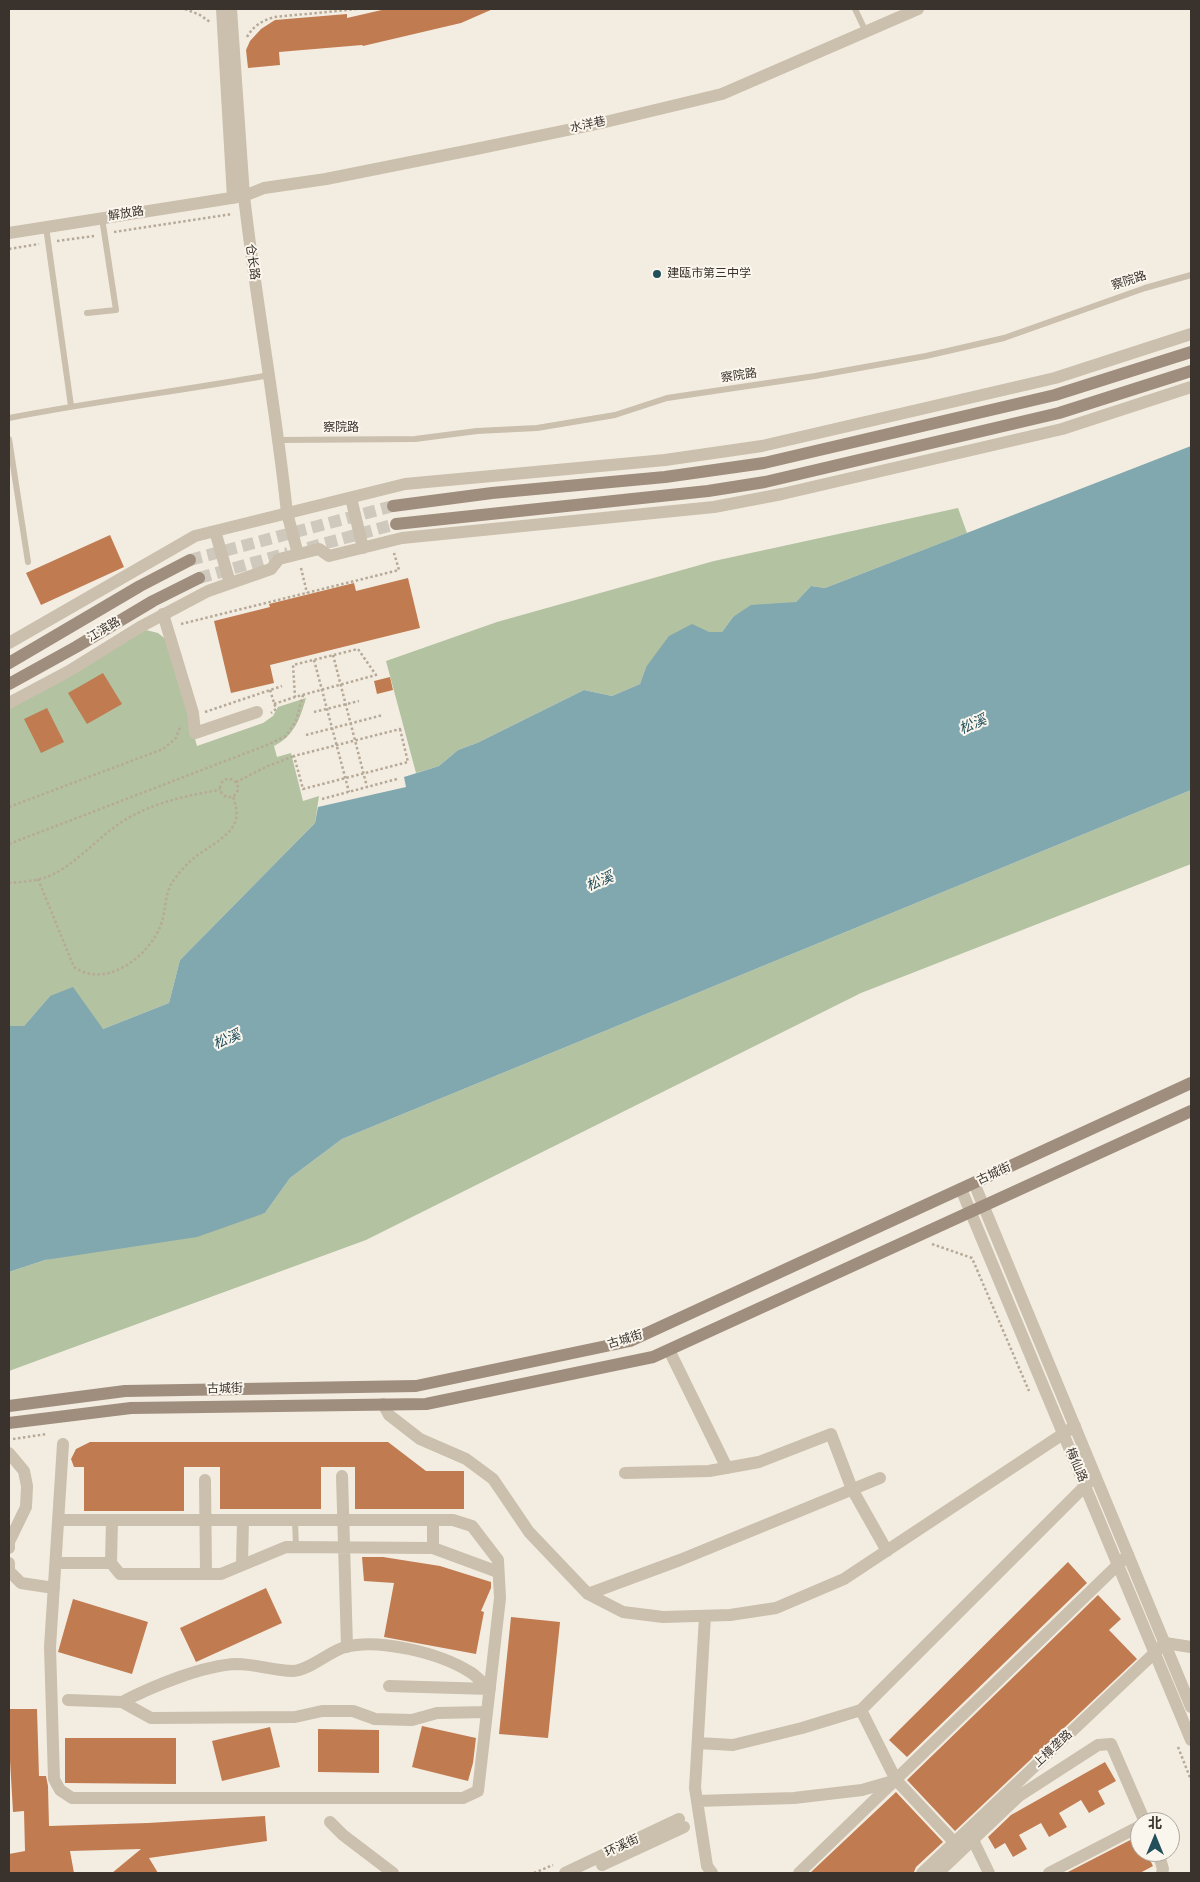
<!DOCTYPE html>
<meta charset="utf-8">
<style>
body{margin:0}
#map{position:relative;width:1200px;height:1882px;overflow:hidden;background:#f3ede1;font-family:"Archivo Narrow","Noto Sans SC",sans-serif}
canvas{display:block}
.frame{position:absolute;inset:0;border:10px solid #3a322c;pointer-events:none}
.north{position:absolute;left:1130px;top:1812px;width:50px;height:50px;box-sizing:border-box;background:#faf6ee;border:1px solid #ada8a0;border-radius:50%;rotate:0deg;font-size:14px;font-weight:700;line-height:20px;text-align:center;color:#3a322c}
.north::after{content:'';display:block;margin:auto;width:18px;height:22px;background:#224f5a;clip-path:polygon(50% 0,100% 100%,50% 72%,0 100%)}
</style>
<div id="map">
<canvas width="1200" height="1882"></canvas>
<div class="frame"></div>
<div class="north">北</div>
</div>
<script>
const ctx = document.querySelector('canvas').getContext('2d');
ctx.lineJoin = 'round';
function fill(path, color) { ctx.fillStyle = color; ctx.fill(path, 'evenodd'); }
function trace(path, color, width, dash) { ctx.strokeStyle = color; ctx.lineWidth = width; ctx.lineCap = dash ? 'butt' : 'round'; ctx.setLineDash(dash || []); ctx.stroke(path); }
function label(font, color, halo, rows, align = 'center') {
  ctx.font = font + ' "Archivo Narrow","Noto Sans SC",sans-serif'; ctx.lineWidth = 4; ctx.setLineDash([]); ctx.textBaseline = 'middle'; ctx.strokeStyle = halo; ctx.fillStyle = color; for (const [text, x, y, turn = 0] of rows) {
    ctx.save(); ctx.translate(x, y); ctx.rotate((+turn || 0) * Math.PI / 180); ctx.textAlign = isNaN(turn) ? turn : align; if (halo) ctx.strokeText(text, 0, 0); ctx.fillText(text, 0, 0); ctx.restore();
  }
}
fill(new Path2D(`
 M958 508 967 533 825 588 811 586 796 602 733 617 722 632H709L646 667 640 684 612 696 584 690 477 743 458 750 439 766 416 773 386 661 497 622 714 561Z
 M146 630 158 633 168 641 197 746 263 723 273 716 278 707 306 698C300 719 294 736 274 746L277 757 291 753 303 801 319 796 315 823 180 960 169 1003 103 1029 50 996 24 1026H9V706Z
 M1191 790V864L861 993 366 1240 9 1371V1272L45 1260 265 1213 290 1178 342 1139Z`), '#b3c2a1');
fill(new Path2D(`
 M1191 446V790L342 1139 290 1178 265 1213 197 1237 45 1260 9 1272V1026H24L50 996 73 987 103 1029 169 1003 180 960 315 823 318 807 406 787 404 777 439 766 458 750 477 743 584 690 612 696 640 684 646 667 669 636 692 624 709 632H722L733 617 751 605 796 602 811 586 825 588Z`), '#81a7af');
fill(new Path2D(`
 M386 9H493L461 23 363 46 362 45 279 52 280 65 248 68 246 50 250 41 261 29 275 20 347 14V18Z
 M110 535 124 567 41 605 26 573Z
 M408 578 420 628 270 665 274 683 231 693 214 621 270 607 269 604 354 583 356 591Z
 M103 673 122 704 87 724 68 693Z
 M390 677 393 690 377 694 374 681Z
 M47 708 64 742 41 753 24 719Z
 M90 1442H388L426 1471H464V1509H355V1467H321V1509H220V1467H184V1511H84V1467H74L71 1459 76 1449Z
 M362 1557H383L440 1566 491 1582V1588L481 1611 484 1612 476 1654 384 1637 394 1583 364 1581Z
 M1068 1562 1087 1583 907 1757 889 1740Z
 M266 1588 282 1623 196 1662 180 1628Z
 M1098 1595 1121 1619 1109 1630 1137 1659 955 1831 907 1780Z
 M73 1599 148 1622 132 1674 58 1652Z
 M511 1617 560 1622 548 1738 499 1734Z
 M9 1709H37L39 1776H46L48 1786 49 1826 148 1823 265 1816 267 1841 149 1858 158 1873H112L141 1849 70 1851 74 1873H9V1854L25 1851 24 1811 13 1812 9 1743Z
 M422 1726 476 1738 473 1763 468 1781 412 1767Z
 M270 1727 280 1767 222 1781 212 1741Z
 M318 1729 379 1730V1773L318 1772Z
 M65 1738H176V1784L65 1783Z
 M1105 1762 1116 1781 1098 1791 1105 1804 1089 1813 1081 1800 1059 1813 1067 1827 1049 1837 1041 1823 1019 1835 1027 1849 1013 1857 1005 1843 995 1849 988 1837 1011 1815Z
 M896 1792 943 1842 916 1867 914 1872 913 1873H810Z
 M1138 1836 1140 1841V1852H1146L1153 1866 1140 1873H1066Z`), '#c17b51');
trace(new Path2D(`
 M308 548 396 524
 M190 560 393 506
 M199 578 288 553`), '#cec8bd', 12, [12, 6]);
trace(new Path2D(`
 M185 9 200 15 210 22
 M247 37C253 26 263 20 275 17L357 9
 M114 232 232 214
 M57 241 94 236
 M9 249 39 244
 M301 568 307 593
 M181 624 399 570 394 553
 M333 655 367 787
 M314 660 349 792
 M270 690 276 709 271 713
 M274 704 295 697 376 675 358 649 293 665 295 697
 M205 712 282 686
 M314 712 359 701
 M400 729 408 762 303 789 294 756Z
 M306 735 383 715
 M220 788a9 9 0 1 1 18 0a9 9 0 1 1-18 0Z
 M236 782 268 766 294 756
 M322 799 397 779
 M9 807 163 749 176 738 180 727
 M9 844 267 745 286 736 296 721 303 695
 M38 879 74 967C105 989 147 958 160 927 167 911 163 892 176 877 181 870 188 863 195 857 208 847 232 836 236 819 238 811 235 804 233 796
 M9 883C21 882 36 881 47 877 78 864 99 835 128 818 157 802 188 795 220 790
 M932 1244 972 1258 1029 1391
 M13 1439 47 1434
 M1178 1747 1191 1780
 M534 1873 553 1865`), '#b7a997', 2.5, [2.5, 2.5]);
trace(new Path2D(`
 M855 9 866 32
 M46 227 71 406
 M87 313 116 310 102 218
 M9 418C95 401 182 391 269 375
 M9 439 28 562
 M280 440 415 439 477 431 537 428 615 415 667 398 815 376 926 356 1004 338 1145 288 1191 275
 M295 1520 296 1547`), '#cbbfad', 6);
trace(new Path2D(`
 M287 513C276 407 256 302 244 196L264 188 326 179 471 150 601 123 722 94 918 9
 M163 614 193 713 195 733 257 712
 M669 1350 727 1468
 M383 1404 389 1415 420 1439 466 1459 493 1479 529 1532 588 1594 623 1612 663 1617 730 1615 776 1608 844 1579 1075 1426
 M9 1453 24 1471 27 1486 26 1507 9 1542V1548
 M625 1473 709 1471 759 1462 831 1434 852 1489 887 1551
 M342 1476 347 1647
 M205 1480 206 1574
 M59 1520H453L472 1526 498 1560 500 1598 478 1791 463 1798H72L60 1790 54 1779 50 1647 63 1444
 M433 1548V1520
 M9 1563V1571L21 1583 54 1588
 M56 1563H111L120 1574H221L286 1547 433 1548 498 1572
 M111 1563 112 1520
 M242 1565 243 1520
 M588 1594 680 1560 880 1478
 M705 1616 695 1788 707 1866 712 1873
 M389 1686 490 1689
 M68 1700 122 1702 151 1718 295 1717 322 1711H353L375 1719 412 1720 437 1713 487 1712
 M122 1702C151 1687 203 1665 237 1664 255 1664 274 1671 293 1671 308 1671 330 1651 345 1647 379 1638 440 1653 470 1672 477 1676 483 1684 490 1689
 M861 1710 896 1780 955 1843
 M698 1743 733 1745 802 1728 861 1710 1091 1480
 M697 1801 794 1798 862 1790 893 1781
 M330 1822 343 1835 393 1873
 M973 1840 989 1873
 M1158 1852 1163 1869 1162 1873
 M799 1873 1128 1555
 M922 1873 1165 1643 1191 1647
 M938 1873 1019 1796 1098 1745 1111 1744 1145 1822
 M1049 1873 1140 1826`), '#cbbfad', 12);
trace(new Path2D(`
 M222 9 233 198
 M9 233 244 196 231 9
 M351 498 363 548
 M287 513 298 554
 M215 531 230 583
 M9 643 195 536 405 484 665 460 762 446 1055 378 1191 334
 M9 703 69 671 140 627 208 591 271 569 279 559 319 549 329 556 402 538 714 507 782 494 1062 429 1191 387
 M974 1183 1191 1707
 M961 1189 1191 1740
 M602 1865 684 1827
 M565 1873 679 1819`), '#cbbfad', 12);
trace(new Path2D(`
 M393 506 492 493 665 477 764 463 1055 395 1191 352
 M396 524 708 491 765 482 1059 413 1191 371
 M9 663 140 586 190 560
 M9 684 76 647 153 601 199 578
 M9 1406 125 1391 416 1386 630 1341 1191 1083
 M9 1423 131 1408 426 1404 653 1357 1191 1111`), '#9f8e7e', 12);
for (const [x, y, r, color] of [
 [657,274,5,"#224f5a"]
]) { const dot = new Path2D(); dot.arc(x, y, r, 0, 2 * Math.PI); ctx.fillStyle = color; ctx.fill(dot); trace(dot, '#faf6ee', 2); }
label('12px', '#3a322c', '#faf6ee', [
 ["水洋巷",588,125,-12],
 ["解放路",126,214,-9],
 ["仓长路",252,262,82],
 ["察院路",1129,281,-18],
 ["察院路",739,376,-8],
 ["察院路",341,428],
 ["江滨路",104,630,-31],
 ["古城街",994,1174,-25],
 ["古城街",625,1340,-17],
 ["古城街",225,1389,-1],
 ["梅仙路",1076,1465,67],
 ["上樟垄路",1053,1749,-43],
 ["环溪街",622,1846,-25]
]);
label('12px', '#3a322c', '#faf6ee', [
 ["建瓯市第三中学",667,274]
], 'left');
label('italic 14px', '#224f5a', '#faf6ee', [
 ["松溪",973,725,-23],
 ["松溪",600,882,-23],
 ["松溪",227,1040,-23]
]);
</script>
